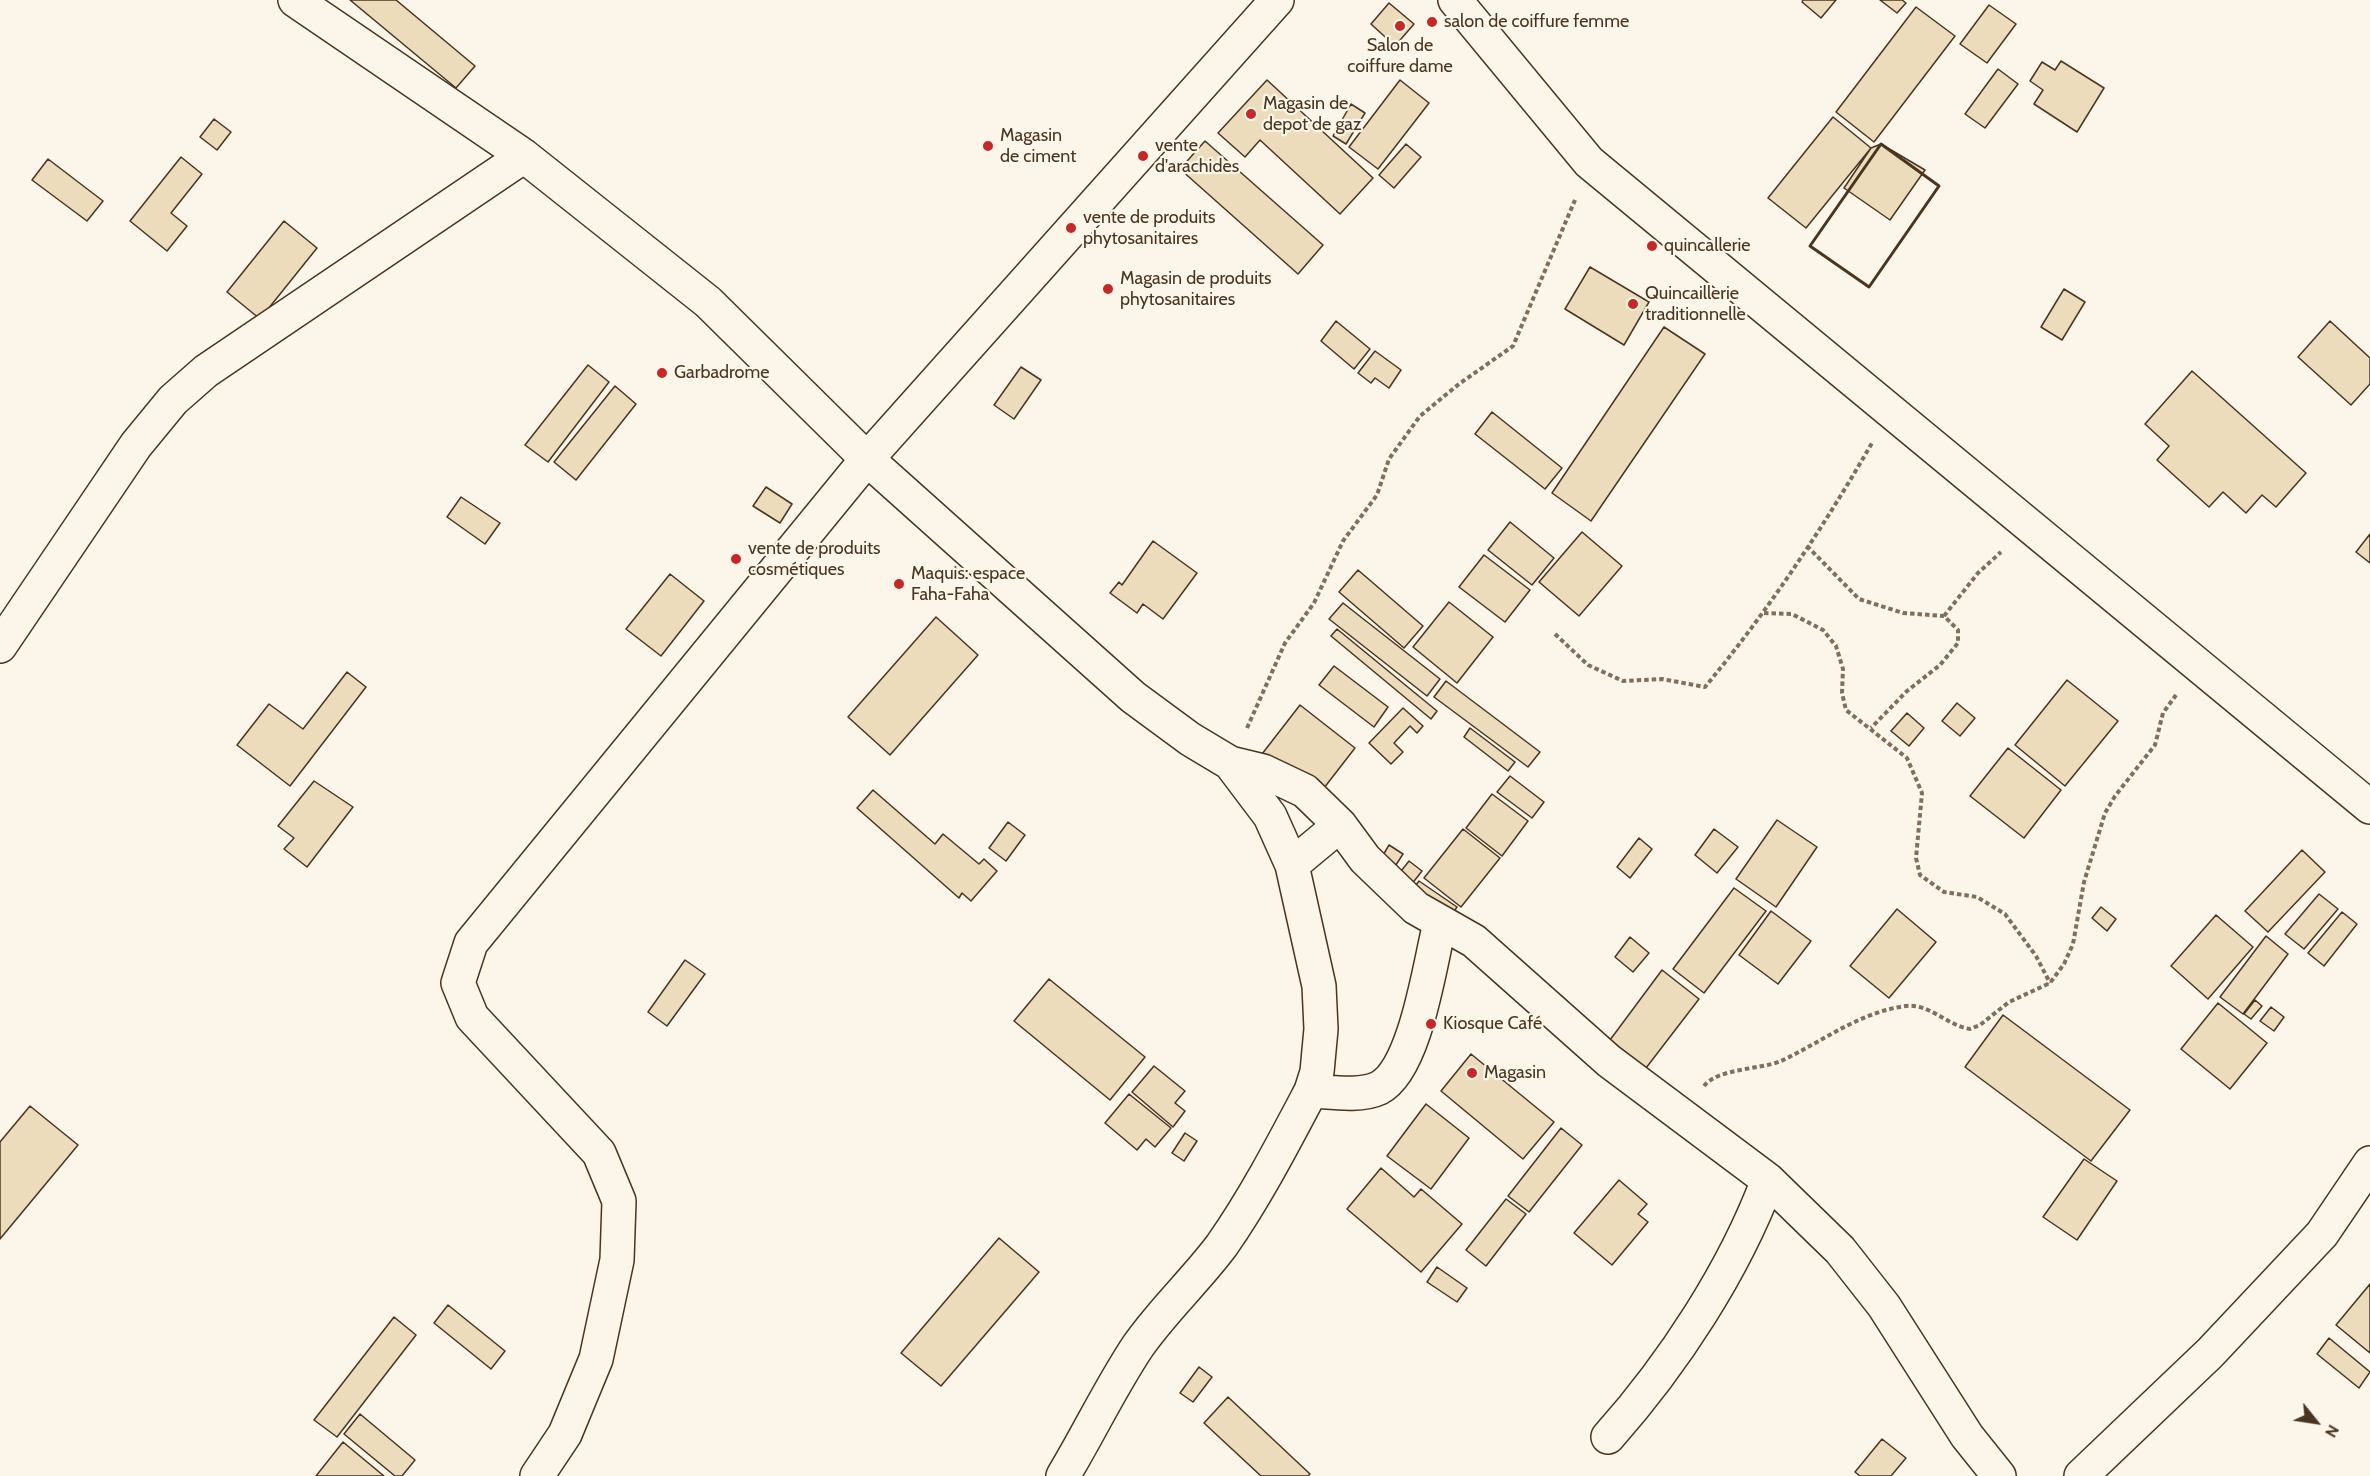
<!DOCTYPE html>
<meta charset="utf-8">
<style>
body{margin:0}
#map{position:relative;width:2370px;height:1476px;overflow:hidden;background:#fbf6e9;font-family:Cabin,sans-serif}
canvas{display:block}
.north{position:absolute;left:2286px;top:1392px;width:60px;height:60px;-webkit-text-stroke:4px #fbf6e9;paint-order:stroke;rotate:120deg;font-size:16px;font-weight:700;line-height:24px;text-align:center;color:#4a3520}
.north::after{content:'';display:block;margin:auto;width:21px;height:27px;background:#4a3520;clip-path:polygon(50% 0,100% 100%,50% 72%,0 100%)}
</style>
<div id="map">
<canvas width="2370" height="1476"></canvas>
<div class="north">N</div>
</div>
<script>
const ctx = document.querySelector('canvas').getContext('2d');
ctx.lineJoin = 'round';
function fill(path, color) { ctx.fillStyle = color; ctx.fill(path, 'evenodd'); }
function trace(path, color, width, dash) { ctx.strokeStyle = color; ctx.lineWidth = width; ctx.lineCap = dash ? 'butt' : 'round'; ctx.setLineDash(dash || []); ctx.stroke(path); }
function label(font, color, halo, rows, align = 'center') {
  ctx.font = font + ' Cabin,sans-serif'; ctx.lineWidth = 4.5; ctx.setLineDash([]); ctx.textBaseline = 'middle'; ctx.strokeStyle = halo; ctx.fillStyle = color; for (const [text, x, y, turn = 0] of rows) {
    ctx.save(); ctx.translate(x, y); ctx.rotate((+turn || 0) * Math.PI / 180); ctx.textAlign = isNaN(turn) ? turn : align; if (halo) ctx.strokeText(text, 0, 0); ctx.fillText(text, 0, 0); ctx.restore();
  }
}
const building = new Path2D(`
 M350 0H396L475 66 456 88Z
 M1803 0H1836L1821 18 1802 2Z
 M1880 0H1902L1906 3 1897 13Z
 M1389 3 1414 24 1395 46 1371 24Z
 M1989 5 2016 24 1987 63 1960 44Z
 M1916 7 1955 36 1874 142 1836 112Z
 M2061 61 2104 88 2077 132 2034 104 2043 90 2030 81 2042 62 2055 70Z
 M1998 69 2018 84 1985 128 1965 114Z
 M1267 80 1373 178 1340 214 1260 140 1245 157 1218 133Z
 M1400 80 1429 103 1378 169 1349 147Z
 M1351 104 1365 113 1346 144 1333 136Z
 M1833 117 1871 148 1806 228 1768 198Z
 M214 119 231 132 217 150 200 137Z
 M1205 141 1323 245 1298 274 1180 169Z
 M1406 144 1421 157 1394 188 1379 175Z
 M1881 144 1925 170 1890 220 1844 188 1871 148Z
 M181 157 202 174 171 213 187 226 167 251 130 221Z
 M48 159 103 201 87 221 32 180Z
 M284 221 317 248 260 319 227 292Z
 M1590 267 1649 302 1624 345 1565 309Z
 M2064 289 2085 302 2062 340 2041 327Z
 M1336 321 1370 349 1354 369 1321 341Z
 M2330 321 2370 358V384L2351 405 2298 357Z
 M1664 327 1705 354 1591 521 1552 493Z
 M1375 351 1401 370 1389 388 1375 378 1371 383 1358 373Z
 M588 365 609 382 548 462 525 445Z
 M1021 367 1041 380 1014 419 994 405Z
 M2192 371 2306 473 2276 507 2262 495 2246 513 2223 492 2209 507 2157 460 2169 446 2145 424Z
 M615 386 636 404 576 480 554 462Z
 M1492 412 1562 468 1545 489 1475 434Z
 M766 487 792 504 780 523 753 506Z
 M461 497 500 523 485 544 447 517Z
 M1510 522 1554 558 1532 585 1488 550Z
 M1582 532 1622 566 1579 616 1539 582Z
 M2370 534V563L2356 552Z
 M1153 541 1197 573 1163 619 1143 604 1137 613 1110 593 1119 582 1122 585Z
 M1484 555 1530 590 1505 622 1459 587Z
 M1358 570 1423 626 1404 648 1339 592Z
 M670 574 704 601 661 656 626 629Z
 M1449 602 1493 637 1457 683 1413 647Z
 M1343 603 1440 679 1427 696 1329 619Z
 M936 617 978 655 890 755 848 717Z
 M1337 629 1437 711 1431 719 1331 636Z
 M1334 666 1388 707 1374 727 1319 685Z
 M347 672 366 687 290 786 237 745 269 704 303 729Z
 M2067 680 2118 721 2065 786 2015 745Z
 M1446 681 1540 752 1528 767 1434 697Z
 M1957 703 1975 718 1960 736 1942 721Z
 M1300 705 1355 748 1317 797 1262 754Z
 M1403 708 1423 726 1417 733 1410 726 1394 743 1403 752 1391 764 1369 743Z
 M1907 713 1924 728 1909 746 1891 731Z
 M1470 728 1515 762 1508 771 1464 737Z
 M2008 748 2061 790 2024 838 1970 796Z
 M1510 776 1544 802 1532 818 1497 792Z
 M314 781 353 807 307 867 284 849 294 838 278 826Z
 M873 790 935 844 943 834 979 864 984 859 997 871 971 901 962 893 959 898 857 808Z
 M1492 794 1528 821 1502 856 1466 828Z
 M1777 820 1817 847 1776 907 1736 879Z
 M1008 822 1025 835 1006 861 989 848Z
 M1463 829 1500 858 1461 907 1424 878Z
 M1714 829 1738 847 1717 873 1695 855Z
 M1639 838 1652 849 1630 878 1617 867Z
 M1389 845 1403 854 1392 871 1379 862Z
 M2302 850 2325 872 2268 932 2245 911Z
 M1409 861 1422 871 1411 885 1398 875Z
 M1419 881 1457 907 1449 919 1410 893Z
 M1734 888 1766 911 1704 993 1673 969Z
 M2319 894 2338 909 2304 949 2285 934Z
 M2101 907 2116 919 2107 931 2092 918Z
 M1897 909 1936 942 1889 998 1850 966Z
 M1771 911 1811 941 1778 984 1739 955Z
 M2342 912 2357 924 2324 966 2308 953Z
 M2216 915 2253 947 2208 999 2171 966Z
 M2266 936 2288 954 2243 1014 2220 997Z
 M1630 937 1649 953 1633 972 1615 957Z
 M685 960 705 974 667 1026 648 1012Z
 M1662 970 1699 999 1646 1068 1610 1040Z
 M1049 979 1145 1057 1110 1100 1014 1021Z
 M2255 1000 2262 1006 2251 1019 2244 1014Z
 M2218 1003 2267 1043 2230 1089 2181 1049Z
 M2271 1007 2284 1017 2274 1031 2260 1021Z
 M2003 1015 2130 1110 2091 1161 1965 1067Z
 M1471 1054 1554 1122 1523 1159 1441 1091Z
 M1154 1066 1185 1091 1175 1103 1185 1111 1173 1127 1132 1092Z
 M1129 1094 1171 1128 1155 1147 1146 1139 1137 1150 1105 1123Z
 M1426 1104 1469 1138 1431 1189 1387 1156Z
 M30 1106 78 1145 0 1239V1142Z
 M1561 1128 1582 1145 1529 1212 1508 1196Z
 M1185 1133 1197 1141 1184 1161 1172 1153Z
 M2084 1159 2117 1181 2077 1240 2043 1217Z
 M1381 1168 1414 1197 1421 1189 1462 1224 1421 1272 1347 1209Z
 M1619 1180 1647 1204 1638 1214 1648 1222 1612 1265 1574 1233Z
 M1506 1199 1526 1214 1486 1266 1466 1250Z
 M999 1238 1039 1272 941 1386 901 1353Z
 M1437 1267 1467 1288 1457 1302 1427 1282Z
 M2370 1284V1353L2336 1325Z
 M448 1305 505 1351 491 1369 434 1323Z
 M394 1317 416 1335 337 1437 314 1420Z
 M2329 1338 2370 1372 2359 1388 2317 1354Z
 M1199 1367 1212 1377 1193 1402 1180 1393Z
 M1228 1397 1310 1474 1308 1476H1261L1204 1423Z
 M360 1414 415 1460 402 1476H395L344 1434Z
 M1882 1439 1906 1458 1891 1476H1860L1855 1472Z
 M343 1442 384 1476H316Z`);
fill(building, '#ecdcbc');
trace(building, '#4a3520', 1.5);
const minor = new Path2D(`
 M295 0 524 156 708 302 867 459 1133 697 1190 739 1230 763 1270 816 1292 865 1319 986 1321 1029 1317 1072 1311 1091C1283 1144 1256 1196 1222 1245 1196 1280 1163 1310 1138 1346 1110 1388 1089 1433 1063 1476
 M1455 0 1589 162 2370 807
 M0 646 136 445 173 400 206 371 524 156
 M1230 763 1263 771 1305 791 1340 825 1365 859 1416 908 1474 941 1609 1061 1768 1180 1840 1250 1884 1306 1967 1436 1999 1476
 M1292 865 1340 825
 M1311 1091C1331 1092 1360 1097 1379 1088 1416 1069 1430 962 1440 923
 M1608 1437C1673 1364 1734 1271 1768 1180
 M537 1476 565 1434 596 1359 617 1260 619 1201 599 1153 472 1017 458 983 471 943 867 459 1277 0
 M2081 1476 2210 1353 2322 1234 2370 1163`);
trace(minor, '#4a3520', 36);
trace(new Path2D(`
 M1807 546 1859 599 1903 613 1944 616 1958 630V643L1940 665 1907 691 1871 728
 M1764 613 1792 614 1823 630 1836 646 1843 669 1842 693 1846 710 1907 758 1922 793 1916 858 1920 875 1944 892 1977 897 2005 914 2036 956 2050 983
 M1944 616 1978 573 2001 552
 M1555 634 1588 665 1623 681 1662 679 1705 687C1768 611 1823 528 1872 443
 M1247 728 1285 643 1314 603 1343 541 1377 495 1389 459 1420 416 1459 384 1513 346 1575 200
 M1704 1086C1718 1068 1759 1070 1781 1061 1822 1042 1859 1012 1906 1006 1929 1003 1948 1026 1970 1029L1980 1025 2009 1002 2050 983 2064 964 2073 944 2084 882 2105 813 2115 796 2155 745 2163 713 2176 695`), '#7f6f5c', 4, [4.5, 3]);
trace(minor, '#fbf6e9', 33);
trace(new Path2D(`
 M1881 144 1939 186 1869 287 1810 246Z`), '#4a3520', 3);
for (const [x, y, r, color] of [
 [1432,22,6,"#c62828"],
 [1400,26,6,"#c62828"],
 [1251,114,6,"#c62828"],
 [988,146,6,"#c62828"],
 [1143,156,6,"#c62828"],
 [1071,228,6,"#c62828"],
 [1652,246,6,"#c62828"],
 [1108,289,6,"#c62828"],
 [1633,304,6,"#c62828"],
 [662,373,6,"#c62828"],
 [736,559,6,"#c62828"],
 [899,584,6,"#c62828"],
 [1431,1024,6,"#c62828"],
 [1472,1073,6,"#c62828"]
]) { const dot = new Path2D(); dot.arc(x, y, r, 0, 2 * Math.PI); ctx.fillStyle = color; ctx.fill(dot); trace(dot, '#fbf6e9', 2); }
label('18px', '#4a3520', '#fbf6e9', [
 ["salon de coiffure femme",1444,22],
 ["Salon de",1400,46,"center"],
 ["coiffure dame",1400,67,"center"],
 ["Magasin de",1263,104],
 ["depot de gaz",1263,125],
 ["Magasin",1000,136],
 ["de ciment",1000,157],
 ["vente",1155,146],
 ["d'arachides",1155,167],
 ["vente de produits",1083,218],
 ["phytosanitaires",1083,239],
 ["quincallerie",1664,246],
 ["Magasin de produits",1120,279],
 ["phytosanitaires",1120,300],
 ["Quincaillerie",1645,294],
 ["traditionnelle",1645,315],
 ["Garbadrome",674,373],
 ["vente de produits",748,549],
 ["cosmétiques",748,570],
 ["Maquis: espace",911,574],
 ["Faha-Faha",911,595],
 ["Kiosque Café",1443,1024],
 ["Magasin",1484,1073]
], 'left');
</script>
